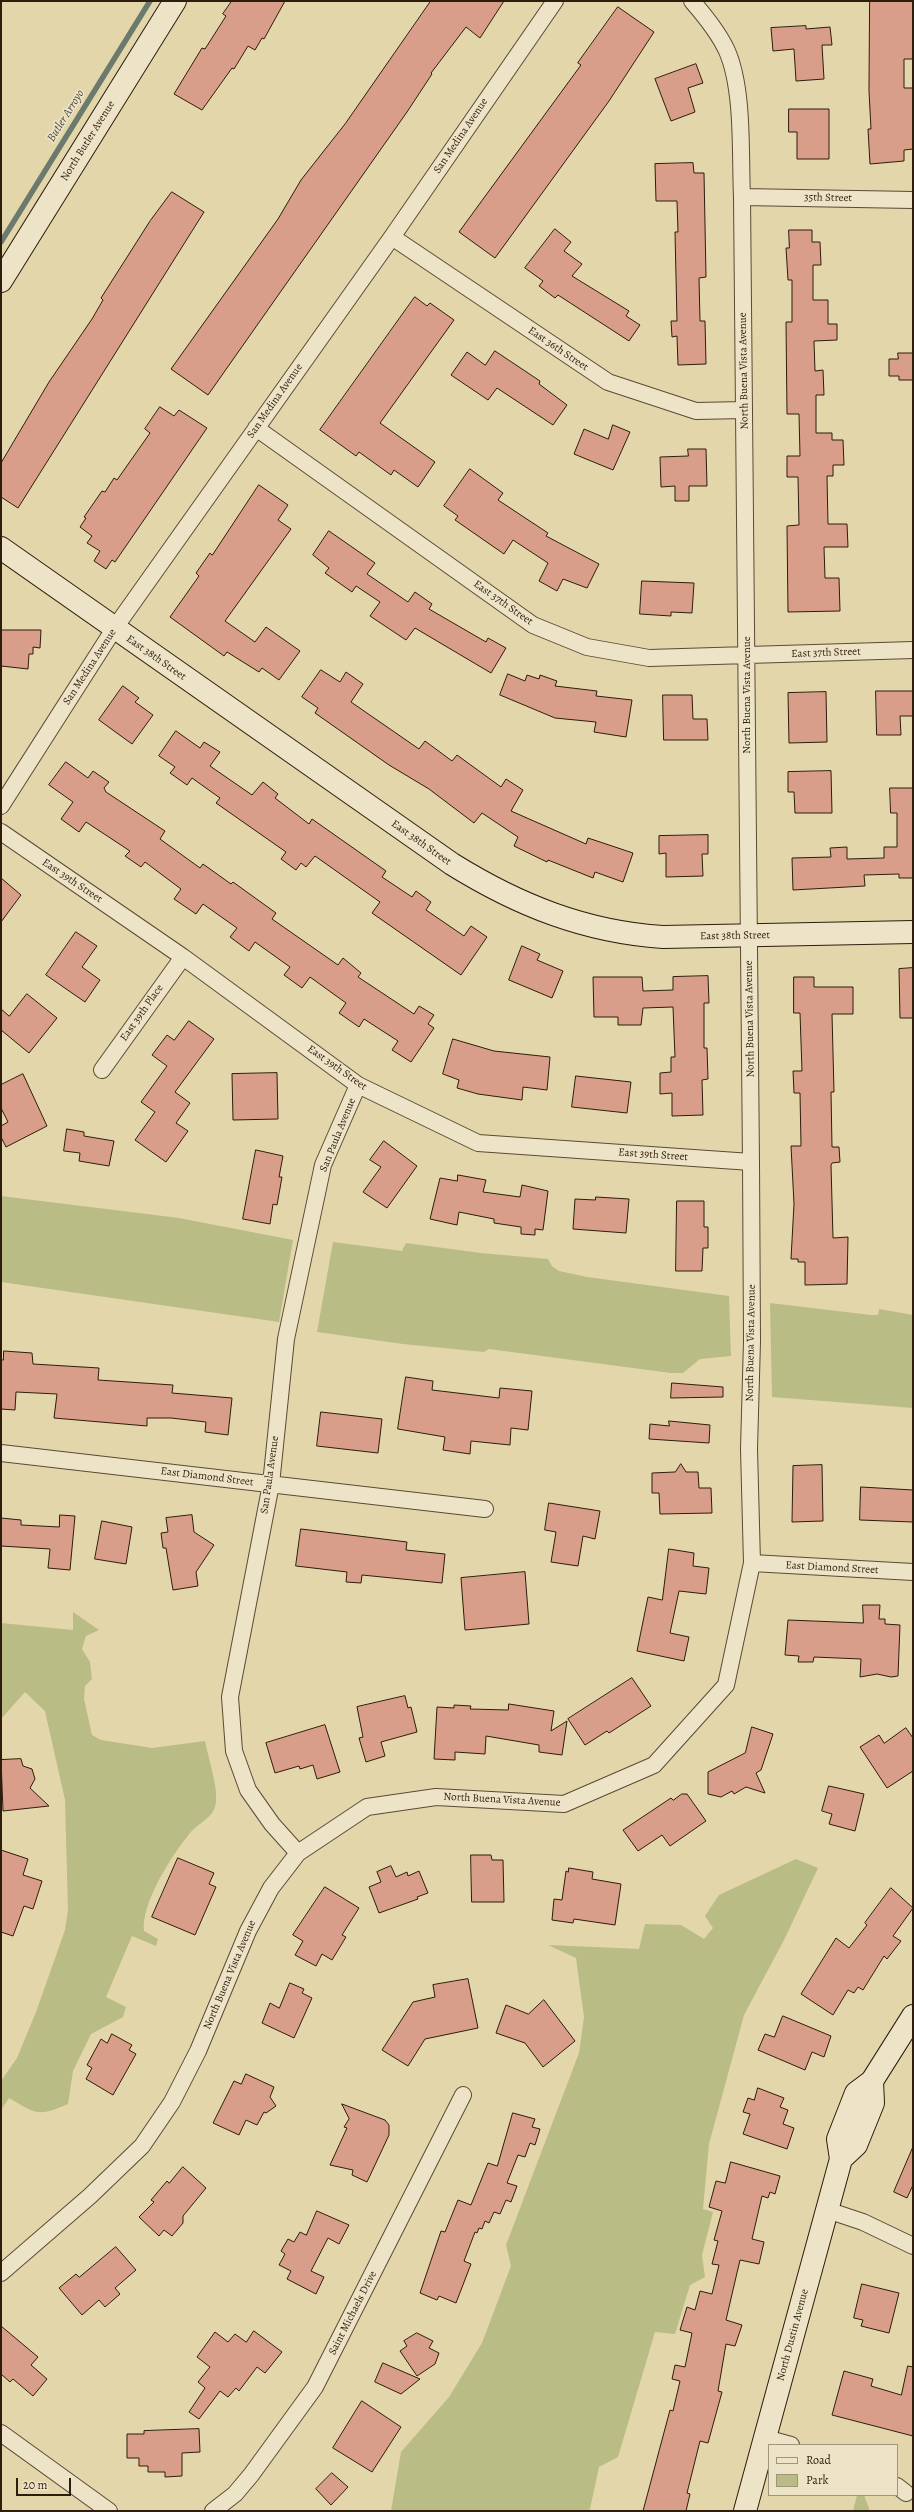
<!DOCTYPE html>
<style>
body{margin:0}
#map{position:relative;width:914px;height:2512px;overflow:hidden;background:#e3d6ab;font-family:Alegreya,serif}
canvas{display:block}
.frame{position:absolute;inset:0;border:2px solid #2e1c0c;pointer-events:none}
.legend{position:absolute;left:768px;top:2444px;width:130px;height:52px;box-sizing:border-box;background:#ede4c8;border:1px solid #a1947d;margin:0;padding:5px 7px;list-style:none;font-size:12px;color:#2e1c0c}
.legend li{display:flex;align-items:center;gap:8px;height:20px}
.legend b{width:20px;border:1px solid #a1947d}
.scale{position:absolute;left:16px;top:2478px;width:55px;height:18px;box-sizing:border-box;border:2px solid #2e1c0c;border-top:0;padding-left:5px;font-size:12px;line-height:14px;white-space:nowrap;color:#2e1c0c;-webkit-text-stroke:3px #ede4c8;paint-order:stroke}
</style>
<div id="map">
<canvas width="914" height="2512"></canvas>
<div class="frame"></div>
<ul class="legend">
<li><b style="height:5px;background:#ede4c8"></b>Road</li>
<li><b style="height:11px;background:#b9bc85"></b>Park</li>
</ul>
<div class="scale">20 m</div>
</div>
<script>
const ctx = document.querySelector('canvas').getContext('2d');
ctx.lineJoin = 'round';
function fill(path, color) { ctx.fillStyle = color; ctx.fill(path, 'evenodd'); }
function trace(path, color, width, dash) { ctx.strokeStyle = color; ctx.lineWidth = width; ctx.lineCap = dash ? 'butt' : 'round'; ctx.setLineDash(dash || []); ctx.stroke(path); }
function label(font, color, halo, rows, align = 'center') {
  ctx.font = font + ' Alegreya,serif'; ctx.lineWidth = 3; ctx.setLineDash([]); ctx.textBaseline = 'middle'; ctx.strokeStyle = halo; ctx.fillStyle = color; for (const [text, x, y, turn = 0] of rows) {
    ctx.save(); ctx.translate(x, y); ctx.rotate((+turn || 0) * Math.PI / 180); ctx.textAlign = isNaN(turn) ? turn : align; if (halo) ctx.strokeText(text, 0, 0); ctx.fillText(text, 0, 0); ctx.restore();
  }
}
fill(new Path2D(`
 M1 1196 179 1218 293 1240 279 1322 1 1282Z
 M333 1242 402 1251 406 1243 481 1253 548 1259 552 1266 559 1271 587 1277 729 1296 731 1356 700 1359 683 1373H671L489 1349 484 1352 403 1344 317 1332Z
 M770 1303 871 1315H878L879 1309 913 1315V1408L772 1397Z
 M73 1612 99 1630 86 1636 82 1649 90 1662 92 1679 85 1686 84 1699 92 1735 101 1740 152 1748 205 1741C208 1756 218 1788 216 1801 215 1818 199 1822 190 1833 172 1855 141 1903 144 1931L158 1939 156 1946 132 1936 106 1997 126 2007 123 2017 91 2034 73 2071 68 2104C38 2117 36 2114 9 2098L1 2110V2081L17 2058 36 2012 65 1930 68 1910 65 1800 45 1711 25 1692 1 1719V1623L73 1630Z
 M796 1859 818 1868 785 1938 744 2015 709 2144 703 2209 713 2212 702 2255 705 2277 690 2285 675 2334 655 2332 618 2457 599 2467 590 2509 587 2511H391L401 2452 449 2397 482 2343 511 2266 506 2245 579 2053 584 2017 576 1958 548 1945 639 1949 645 1924 681 1925 704 1939 713 1928 705 1916 719 1895Z
 M857 2495H864L870 2511H853Z`), '#b9bc85');
trace(new Path2D(`
 M1 242 150 1`), '#6c7a6e', 5.5);
const building = new Path2D(`
 M232 1H285L264 39 262 38 255 50 248 46 234 69 232 68 202 110 174 94 202 48 205 49 226 16 223 14Z
 M431 1H504L480 38 466 27 431 73 432 74 407 112 208 395 171 369 278 219 301 180 345 124Z
 M870 1H913V59H904V88H913V149L904 150V161L870 164 868 129H871L869 91Z
 M618 7 654 32 609 101 495 258 459 232 581 65 578 63Z
 M806 26V29L830 27 832 45H822L824 79 796 81 794 49 773 51 771 28Z
 M696 64 703 83 688 88 695 112 671 121 655 79Z
 M789 109H829V159H797V132H789Z
 M693 163 694 173H704L706 277 699 278 700 321H705L706 364 678 365 677 336 672 337 671 321H677L675 232H678L677 201H656L655 164Z
 M172 192 204 212 18 508 1 497V463L49 382 92 319 103 300 101 298 150 221Z
 M555 229 571 242 564 251 582 264 572 276 629 311 626 316 640 325 629 341 558 295 555 298 539 286 543 281 525 268Z
 M789 230H812V242H820L821 265H813V300H828V324H837V340L814 341 815 371 823 370 824 395H816V433H832V440H843L844 465H833V476H827L828 524H847L848 547H824L825 578H839L840 611 788 612 787 526 799 525 798 477H787V456H800L799 414H787L786 322H792V280H788L786 248H789Z
 M415 297 427 306 430 303 454 320 380 423 435 462 418 487 394 470 391 475 359 452 356 456 320 430Z
 M495 351 540 381 539 384 567 405 553 425 497 388 488 400 451 375 467 352 485 365Z
 M898 353H913V380H899V376H889V359H898Z
 M160 407 174 416 179 410 207 428 115 562 112 560 106 569 94 561 100 551 87 543 92 536 80 527 86 518 84 517 102 491 105 492 114 478 117 480 150 433 145 429Z
 M613 425 630 432 613 470 574 454 584 429 608 439Z
 M688 449H706L707 486H689V501H675V486L661 487 660 457 688 456Z
 M470 469 503 493 498 500 548 533 546 536 599 564 587 588 563 579 557 591 539 581 548 563 513 540 504 554 455 520 458 516 444 506Z
 M259 485 288 505 278 520 291 529 225 621 255 642 266 627 300 651 279 680 262 668 259 672 227 652 224 656 170 617 199 576 196 573 210 553 212 555Z
 M329 531 375 563 367 574 408 602 415 592 432 604 429 609 486 642 488 638 506 648 491 673 415 628 406 640 370 616 380 602 356 586 352 592 325 573 329 568 313 555Z
 M642 581 694 583 692 613 671 612V616L640 614Z
 M1 630H41L40 648 33 647V654H29L28 669 1 666Z
 M321 670 340 682 346 672 363 684 351 702 419 749 425 741 452 761 457 755 501 787 506 779 523 790 511 811 586 844 588 838 633 853 623 882 595 872 593 878 548 860 547 862 514 846 518 837 482 813 474 823 429 789 389 765 315 713 318 708 302 697Z
 M508 674 525 681 527 675 539 679 540 675 557 681 555 686 597 691 596 696 632 700 626 737 594 732 596 722 555 718 500 695Z
 M123 686 139 698 135 702 153 715 132 744 99 720Z
 M876 691H913V716H900L901 735H877Z
 M826 692 827 742 789 743 788 693Z
 M663 695H692L693 719H707L708 740H664Z
 M176 731 200 748 204 742 220 752 210 766 252 795 263 782 278 794 275 798 309 824 312 819 386 871 382 877 412 897 416 891 431 902 426 910 464 936 471 926 487 937 461 975 372 913 380 902 315 856 306 867 301 863 296 870 281 859 286 852 216 803 220 798 192 778 187 785 170 773 175 767 159 756Z
 M66 762 88 778 93 771 109 782 104 788 106 792 165 831 160 839 200 868 203 864 231 884 233 882 276 913 272 919 338 965 343 958 361 973 358 977 414 1014 419 1006 434 1015 428 1024 434 1028 411 1062 392 1050 398 1041 364 1019 359 1027 339 1013 346 1003 310 977 302 988 284 975 290 967 255 942 249 951 230 937 237 928 203 904 196 914 174 899 181 889 145 862 141 867 125 856 130 851 86 822 79 832 61 819 73 802 49 785Z
 M831 771 832 813H795L794 792H788V772Z
 M890 788H913V878H899V874L864 875 865 886 793 890 792 858 831 857 830 848 847 847V859L884 858V847H897V813H891Z
 M708 835V854H702L703 876 666 877V853L659 854V836Z
 M1 878 21 895 1 922Z
 M76 932 97 946 82 967 100 980 85 1002 46 975Z
 M522 946 540 954 537 960 563 971 552 998 509 980Z
 M913 968V1018H900L899 969Z
 M708 976 709 1003H704V1048H707L708 1079 702 1080 703 1115 672 1116V1093L660 1094V1073L671 1072V1057H675L673 1007 643 1008 641 1025H618V1017H594L593 977H642L643 991 673 990V977Z
 M794 977H814V987H853V1014H832L834 1092H831L832 1147H839L840 1162 832 1163 831 1165 833 1238 848 1237 847 1284 805 1285V1262H798V1259H791L794 1204 791 1146H801L800 1093H794L793 1071H802L800 1013H794Z
 M27 994 57 1018 29 1053 1 1030V1009L9 1016Z
 M189 1021 214 1039 175 1092 190 1103 176 1123 188 1131 166 1162 135 1140 155 1112 141 1102 167 1066 152 1055 167 1035 174 1040Z
 M453 1039 494 1051 550 1057 547 1090 523 1087 522 1100 478 1094 457 1088 459 1080 443 1074Z
 M277 1073 278 1119 233 1120 232 1074Z
 M23 1074 47 1126 6 1147 1 1137V1126L8 1122 1 1108V1085Z
 M576 1076 631 1082 627 1113 572 1107Z
 M67 1129 84 1132V1136L114 1141 109 1166 79 1161 80 1153 64 1151Z
 M384 1141 417 1166 387 1208 363 1192 381 1167 370 1160Z
 M256 1150 283 1156 279 1177H282L277 1205 273 1204 270 1224 243 1219Z
 M458 1175 486 1180 483 1192 520 1197 522 1185 548 1191 543 1230 535 1229V1235L521 1234V1227L494 1223V1219L459 1212 457 1225 430 1219 440 1178 457 1181Z
 M596 1197 629 1199 626 1233 573 1229 575 1199 595 1200Z
 M677 1201H704V1227H708V1248H703L702 1271H676Z
 M4 1351 32 1353 33 1364 99 1368 98 1380 173 1385 172 1393 232 1398 228 1435 205 1432 206 1422 171 1418H147V1426L54 1418 57 1394 16 1392 15 1410 1 1409V1360H3Z
 M406 1377 433 1381 432 1390 499 1398 500 1388 532 1391 528 1430 511 1428 510 1445 471 1441 470 1454 443 1450 445 1437 398 1429Z
 M672 1383 723 1387V1397L671 1398Z
 M321 1412 382 1419 378 1453 317 1446Z
 M669 1421 710 1425 709 1443 649 1439 650 1424 669 1426Z
 M681 1464 686 1472H698L699 1488H711L712 1513 660 1514 659 1493H652V1473L675 1472Z
 M822 1465 823 1521 792 1522 793 1466Z
 M861 1487 913 1490V1522L860 1520Z
 M549 1503 600 1511 595 1539 583 1536 578 1566 551 1562 556 1532 545 1530Z
 M60 1515 75 1516 70 1570 48 1568 50 1549 1 1546V1518L21 1520V1525L59 1527Z
 M192 1515 194 1532 214 1545 196 1572 198 1586 173 1590 166 1548H163L161 1533 168 1532 166 1518Z
 M102 1521 132 1527 126 1564 95 1559Z
 M301 1529 407 1542 406 1550 445 1554 442 1583 362 1575 361 1583 346 1582 347 1572 296 1566Z
 M669 1549 694 1553 693 1566 709 1568 706 1594 679 1591 670 1633 689 1637 684 1661 637 1651 648 1597 662 1600Z
 M525 1572 529 1624 465 1630 461 1578Z
 M863 1605H880L879 1619H885V1624L900 1625 898 1676 891 1677 877 1674 860 1677 861 1659 814 1657 813 1662H798L799 1656 785 1655 788 1620 863 1623Z
 M632 1678 651 1706 609 1733 607 1731 585 1745 568 1719Z
 M405 1696 408 1708 411 1707 417 1732 381 1742 385 1756 366 1762 359 1738 363 1737 357 1707Z
 M509 1704 554 1711 551 1731 567 1721 562 1755 539 1752V1745L486 1736 485 1754 455 1752V1760L434 1759 437 1707 454 1708V1705L471 1706 470 1709 508 1710Z
 M325 1725 340 1772 317 1779 313 1765 300 1769 299 1766 275 1773 266 1743Z
 M752 1727 773 1734 761 1770 756 1773 765 1793 746 1787 734 1794 732 1791 721 1797 708 1794V1772L745 1753Z
 M906 1728 913 1738V1771L887 1788 860 1747 879 1735 884 1743Z
 M21 1759 23 1766 32 1769 35 1779 30 1788 49 1806 3 1811 1 1760Z
 M829 1786 864 1794 855 1831 829 1824 832 1814 822 1811Z
 M682 1794H687L706 1821 670 1846 662 1835 638 1851 623 1830 671 1798 673 1800Z
 M1 1850 28 1859 23 1875 42 1881 33 1909 24 1906 13 1936 1 1932Z
 M471 1855H491L492 1860H503L504 1902H472Z
 M178 1858 214 1873 209 1884 216 1887 195 1935 152 1917Z
 M391 1866 396 1877 407 1872 408 1876 419 1871 428 1893 417 1897 418 1899 379 1913 369 1887 381 1882 377 1872Z
 M569 1868 593 1872 592 1879 621 1884 615 1925 574 1919 573 1923 552 1920 554 1899 562 1900 566 1871 568 1872Z
 M325 1887 359 1908 342 1935 346 1937 332 1960 322 1954 316 1966 295 1955 303 1941 293 1935Z
 M891 1888 913 1908 893 1936 901 1941 887 1959 884 1956 863 1990 858 1987 854 1993 848 1990 833 2015 801 1994 836 1938 849 1948 867 1925 865 1923Z
 M468 1979 478 2028 425 2039 408 2066 382 2050 413 2002 435 1997 433 1985Z
 M290 1983 304 1989 302 1993 312 1998 294 2038 262 2023 270 2003 279 2008Z
 M544 2000 575 2041 543 2067 525 2043 496 2033 506 2005 528 2014Z
 M783 2016 831 2036 824 2057 812 2052 805 2070 758 2050 765 2034 774 2037Z
 M112 2034 132 2045 129 2050 136 2054 113 2095 86 2079 92 2068 87 2065 101 2039 107 2043Z
 M246 2074 274 2087 270 2097 276 2106 266 2113 264 2112 257 2125 246 2120 239 2135 213 2123 234 2081 241 2084Z
 M758 2088 784 2098 780 2107 788 2110 783 2124 794 2128 787 2149 743 2134 750 2114 743 2112 748 2098 754 2100Z
 M342 2104 385 2120 389 2125V2135L367 2182 352 2175 353 2170 330 2165 347 2128 344 2127 349 2119Z
 M513 2113 535 2119 532 2127 540 2129 535 2145 530 2143 525 2157 518 2155 507 2183 517 2186 511 2202 506 2200 500 2214 494 2212 489 2223 485 2221 482 2229 479 2228 477 2233 475 2232 464 2261 471 2264 456 2303 439 2296 437 2300 420 2293 441 2231 445 2232 458 2200 471 2205 488 2163 497 2166Z
 M913 2147V2185L907 2198 894 2192Z
 M731 2162 780 2176 775 2194 770 2192 768 2198 762 2196 752 2239 764 2242 759 2264 740 2260 726 2320 742 2325 735 2346 726 2344 718 2391 722 2392 708 2443 700 2441 687 2493 690 2494 686 2511H643L670 2410 673 2411 680 2381 672 2379 675 2365 685 2367 692 2333 680 2330 687 2307 695 2310 700 2291 712 2294 719 2265 712 2264 718 2241 714 2240 722 2211 709 2207 716 2181 725 2183Z
 M183 2167 206 2188 183 2216V2223L172 2236 164 2230 159 2236 139 2217 154 2202 151 2200 167 2181 169 2183Z
 M317 2211 349 2225 339 2244 328 2238 311 2271 324 2277 316 2294 287 2279 291 2271 279 2265 285 2254 281 2251 288 2239 294 2242 300 2232 306 2235Z
 M116 2247 136 2270 115 2288 120 2294 105 2307 99 2300 82 2315 59 2288 76 2274 79 2277Z
 M862 2284 899 2293 889 2333 861 2326 863 2320 854 2318Z
 M1 2326 38 2357 31 2365 47 2379 33 2396 13 2379 10 2382 1 2374Z
 M254 2331 282 2352 265 2373 257 2367 239 2391 236 2388 228 2397 220 2391 199 2419 189 2412 205 2388 198 2382 210 2367 197 2357 215 2332 228 2342 235 2334 246 2342Z
 M417 2333 433 2341 429 2348 439 2353 435 2364 417 2376 400 2351 407 2346 404 2341Z
 M383 2363 420 2379 401 2394 375 2382Z
 M908 2366 913 2367V2436L832 2415 844 2371 873 2379 871 2386 901 2395Z
 M362 2401 401 2427 372 2472 333 2448Z
 M199 2429 200 2452 182 2453V2476L165 2477V2472H148V2466H139V2458H127V2434H144V2431Z
 M332 2473 348 2487 331 2505 316 2489Z`);
fill(building, '#d99e89');
trace(building, '#2e1c0c', 1);
const street = new Path2D(`
 M742 197 913 200
 M392 237 608 382 696 411 744 410
 M256 428 533 625 587 647 649 658 913 650
 M1 806 114 629 392 237 555 1
 M1 832 183 957 358 1085 478 1143 751 1162
 M102 1070 183 957
 M1 1453 485 1509
 M752 1563 913 1572
 M298 1853 272 1824 248 1790 234 1751 230 1697 271 1484 286 1339 323 1165 358 1085
 M827 2210 863 2222 913 2246
 M1 2273 90 2196 142 2146 172 2102 198 2051 248 1931 271 1888 298 1853 367 1807 436 1797 564 1804 654 1765 726 1685 752 1563 749 1449 752 1341 751 1162 742 197C740 154 744 90 727 51 719 33 705 16 692 1
 M1 2433 109 2511
 M765 2438 791 2445
 M897 2486 906 2493
 M213 2511 235 2494 251 2475 315 2387 463 2095`);
const secondary = new Path2D(`
 M1 281 175 1
 M1 548 452 864C518 905 585 932 663 937L913 932
 M841 2159 856 2145 873 2103 872 2081
 M745 2511 841 2159 838 2139 856 2093 872 2081 913 2016`);
trace(street, '#5b4a34', 18);
trace(secondary, '#2e1c0c', 24);
trace(street, '#ede4c8', 16);
trace(secondary, '#ede4c8', 22);
label('11px', '#2e1c0c', '#ede4c8', [
 ["San Medina Avenue",461,136,-56],
 ["North Butler Avenue",88,141,-58],
 ["35th Street",828,198,1],
 ["East 36th Street",558,349,34],
 ["North Buena Vista Avenue",744,371,-91],
 ["San Medina Avenue",275,401,-55],
 ["East 37th Street",503,603,35],
 ["East 37th Street",826,653,-2],
 ["East 38th Street",156,658,35],
 ["San Medina Avenue",90,667,-57],
 ["North Buena Vista Avenue",747,695,-90],
 ["East 38th Street",421,843,35],
 ["East 39th Street",72,881,34],
 ["East 38th Street",735,936,-1],
 ["East 39th Place",142,1013,-55],
 ["North Buena Vista Avenue",750,1019,-91],
 ["East 39th Street",337,1068,35],
 ["San Paula Avenue",338,1135,-68],
 ["East 39th Street",653,1155,4],
 ["North Buena Vista Avenue",751,1343,-89],
 ["San Paula Avenue",270,1475,-82],
 ["East Diamond Street",207,1477,7],
 ["East Diamond Street",832,1568,3],
 ["North Buena Vista Avenue",502,1800,3],
 ["North Buena Vista Avenue",230,1975,-67],
 ["Saint Michaels Drive",353,2313,-63],
 ["North Dustin Avenue",793,2335,-75]
]);
label('italic 12px', '#4d4b3d', '#ede4c8', [
 ["Butler Arroyo",66,116,-58]
]);
</script>
